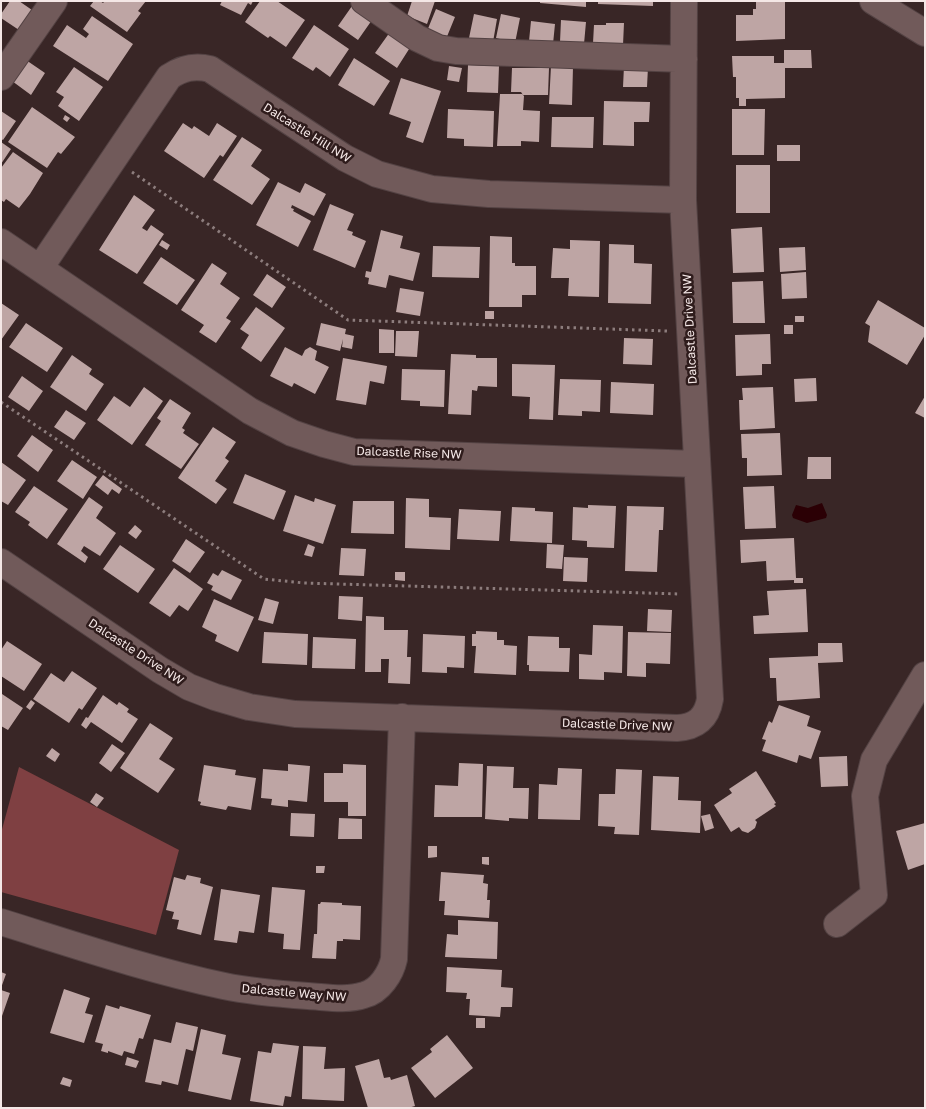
<!DOCTYPE html>
<style>
body{margin:0}
#map{position:relative;width:926px;height:1109px;overflow:hidden;background:#392626;font-family:"Golos Text",sans-serif}
canvas{display:block}
.frame{position:absolute;inset:0;border:2px solid #f4e7e6;pointer-events:none}
</style>
<div id="map">
<canvas width="926" height="1109"></canvas>
<div class="frame"></div>
</div>
<script>
const ctx = document.querySelector('canvas').getContext('2d');
ctx.lineJoin = 'round';
function fill(path, color) { ctx.fillStyle = color; ctx.fill(path, 'evenodd'); }
function trace(path, color, width, dash) { ctx.strokeStyle = color; ctx.lineWidth = width; ctx.lineCap = dash ? 'butt' : 'round'; ctx.setLineDash(dash || []); ctx.stroke(path); }
function label(font, color, halo, rows, align = 'center') {
  ctx.font = font + ' "Golos Text",sans-serif'; ctx.lineWidth = 5; ctx.setLineDash([]); ctx.textBaseline = 'middle'; ctx.strokeStyle = halo; ctx.fillStyle = color; for (const [text, x, y, turn = 0] of rows) {
    ctx.save(); ctx.translate(x, y); ctx.rotate((+turn || 0) * Math.PI / 180); ctx.textAlign = isNaN(turn) ? turn : align; if (halo) ctx.strokeText(text, 0, 0); ctx.fillText(text, 0, 0); ctx.restore();
  }
}
fill(new Path2D(`
 M19 767 179 850 156 935 1 892V833Z`), '#7f4042');
fill(new Path2D(`
 M822 503 827 515 826 518 807 523 793 518 792 515 796 505 808 508Z`), '#2b0005');
fill(new Path2D(`
 M10 1H19L32 10 19 30 1 18V14Z
 M94 1H100L103 3 105 1H146L138 11 141 13 127 32 90 6Z
 M222 1H253L251 5 248 3 241 15 220 5Z
 M260 1H277L305 20 286 47 270 36 268 38 245 22Z
 M412 1H435L427 24 407 16Z
 M540 1H586V7L540 3Z
 M598 1H653V6L598 4Z
 M756 1H785V39L736 41V15H753V9H756Z
 M352 6 372 20 358 40 338 26Z
 M436 9 455 17 446 39 427 31Z
 M474 14 497 19 493 42 469 38Z
 M501 14 520 18 515 43 496 38Z
 M92 16 133 44 108 81 53 46 67 25 86 38 89 34 83 29Z
 M561 20 586 22 584 44 560 42Z
 M531 21 555 24 553 44 529 41Z
 M606 23H624L623 45 593 43 594 25H606Z
 M314 25 349 49 330 77 316 67 313 71 292 58Z
 M390 32 411 46 397 68 375 53Z
 M784 50H811L812 68H785V98L746 99V106H739V98H736V77H733L732 56H774V63H784Z
 M354 58 390 81 374 106 338 85Z
 M26 60 45 73 31 95 12 81Z
 M468 65 499 66 498 93 467 92Z
 M449 66 462 68 459 82 447 80Z
 M551 66 573 67 572 105 549 104Z
 M624 66 648 67 647 87H623Z
 M74 67 103 87 79 121 58 106 64 97 56 92Z
 M512 68H549L548 95H523L521 92H511Z
 M401 78 441 91 423 143 406 137 411 122 389 114Z
 M500 94H522L524 96 523 110 540 111 539 142 521 141V146H497Z
 M604 101 650 102 649 122H634V146L603 145Z
 M32 107 75 137 61 154 58 152 47 168 8 142Z
 M448 109 494 111 493 147 464 146V139L447 138Z
 M732 109H765L764 155H732Z
 M1 111 16 121 3 140 1 139Z
 M65 115 70 118 67 122 63 119Z
 M552 117H594L593 148 551 147Z
 M183 123 192 129 194 126 209 136 217 123 237 136 223 157 220 155 204 178 164 151Z
 M242 137 262 150 251 166 270 179 252 205 213 180Z
 M1 142 11 149 1 164Z
 M777 145H800V161H777Z
 M13 152 43 173 30 194 19 208 6 199 4 202 1 200V168Z
 M736 165H770V213H736Z
 M278 182 300 193 305 183 326 194 314 216 292 205 291 208 294 209 293 211 311 221 298 247 256 225Z
 M134 195 155 210 142 228 147 231 151 225 164 234 137 274 99 250Z
 M330 204 354 214 347 230 353 232 352 235 366 241 355 268 313 250Z
 M762 227 764 272 733 273 731 229Z
 M381 230 403 236 400 248 420 253 413 281 389 275 386 288 368 284 369 278 365 277 366 271 371 272Z
 M490 236 512 237V263H515V266H536V295H522V307H489Z
 M162 240 170 245 167 250 159 245Z
 M570 240 600 241 599 297 568 296 569 278H551L553 248 570 249Z
 M609 244 634 245V263L652 264 651 304 608 303Z
 M433 246 480 247 479 278 432 277Z
 M805 247 806 270 780 272 779 248Z
 M161 257 195 280 177 305 143 283Z
 M212 263 227 273 220 284 240 298 226 318 231 321 216 343 199 332 204 325 181 310Z
 M806 272 807 298 782 299 781 274Z
 M267 274 286 287 272 308 253 295Z
 M763 281 765 323H733L732 282Z
 M400 288 424 292 420 316 396 312Z
 M878 300 925 328V335L907 365 868 342 870 326 865 323Z
 M1 303 19 315 1 340Z
 M256 307 285 328 261 362 241 348 249 335 240 329Z
 M485 311H494V319H485Z
 M795 316H804V322H795Z
 M26 323 63 348 47 372 9 347Z
 M321 323 346 329 345 334 354 336 352 349 342 347 343 339 340 351 316 345Z
 M784 325H793V334H784Z
 M379 329 394 330V353H379Z
 M396 331H419L417 357 395 356Z
 M770 334 771 364H762V375L736 376 735 335Z
 M624 338 653 339 652 365 623 364Z
 M285 347 302 356 305 350 310 347 317 351 315 360 329 367 315 394 294 383 292 387 270 376Z
 M451 354 476 355V358H497V387L478 386 477 391 472 390 471 415 448 414Z
 M72 355 92 369 89 374 104 384 86 411 50 387Z
 M343 358 387 366 384 384 370 381 366 405 336 400Z
 M512 364 555 365 553 420 529 419 530 397 512 396Z
 M402 369 445 370 444 407 420 406V401L401 400Z
 M22 376 43 391 29 411 8 397Z
 M816 378 817 401 795 402 794 379Z
 M560 379 601 380 600 412 582 411V416L558 415Z
 M611 382 654 384 653 415 610 413Z
 M144 387 163 401 132 445 97 420 114 396 130 407Z
 M773 387 775 428 740 430 739 400H743L742 388Z
 M925 396V418L915 413Z
 M170 399 191 413 182 428 185 430 183 433 199 444 181 469 145 445 161 421 157 418Z
 M66 410 86 423 74 440 54 427Z
 M213 427 236 442 225 458 229 461 215 481 227 489 216 504 178 478Z
 M780 433 782 475 747 476V458H742L741 434Z
 M32 435 53 450 38 472 17 456Z
 M808 457H831V479H807Z
 M72 460 97 477 83 499 57 481Z
 M1 462 26 480 8 505 1 501Z
 M245 474 286 491 274 520 233 503Z
 M103 475 122 489 119 494 112 489 108 495 95 485Z
 M34 486 68 509 47 539 28 525 30 522 15 512Z
 M774 486 776 528 745 529 743 487Z
 M295 495 314 502 315 498 336 505 323 544 283 531Z
 M89 497 103 507 96 518 116 533 100 556 84 546 81 551 88 557 85 563 57 544Z
 M406 498 429 499V517L451 518 450 550 405 548Z
 M353 501H394V534L351 533Z
 M588 505 616 506 614 548 587 547V541L572 540 573 507 588 508Z
 M627 506 664 507 663 530H659L657 572 625 571Z
 M512 507 535 508V511L553 512 552 543 510 541Z
 M459 509 501 511 499 541 457 539Z
 M135 525 142 531 136 539 128 533Z
 M794 538 796 578H803V583H794V580L767 581 766 561 741 563 740 540Z
 M186 539 205 552 190 573 172 561Z
 M308 544 315 547 312 557 304 555Z
 M547 544 564 545 562 569 546 568Z
 M120 545 155 569 138 593 103 569Z
 M341 548 366 549 364 576 339 575Z
 M564 557 588 558 587 582 563 581Z
 M174 568 203 589 188 611 179 605 170 617 149 603Z
 M222 570 242 580 231 600 211 590 213 586 207 583 213 573 218 576Z
 M395 572H405V581L395 580Z
 M806 589 808 632 754 634 753 616 769 615 767 591Z
 M339 596 363 597 362 621 338 619Z
 M265 598 279 602 273 624 258 620Z
 M214 599 254 617 238 652 215 641 217 635 202 627Z
 M648 609 672 610 671 632 647 631Z
 M366 616 384 617V630H408L407 657H411L410 684 388 683 389 659H381V672H365Z
 M593 625 623 626 622 673 604 672V680L579 679V654L592 655Z
 M476 631 497 632V640H504V645L517 646 516 675 474 673 476 646H472V634H476Z
 M264 632 308 634 307 665 262 663Z
 M628 632 671 633 670 664 646 663V677L627 676Z
 M423 634 465 636 464 668 447 667V673L422 672Z
 M528 636 559 637V648H570L569 672 529 671V665H527Z
 M313 637 356 639 355 669 312 668Z
 M7 641 42 664 24 691 1 676V650Z
 M818 643H842L843 662 818 663 820 698 777 701 776 678H770L769 658 818 656Z
 M72 671 97 688 82 710 79 708 69 723 33 699 51 673 64 682Z
 M2 694 23 708 8 730 1 726Z
 M103 695 117 705 119 702 129 709 127 712 138 719 122 743 91 722 86 729 81 725 86 717 88 718Z
 M31 700 35 703 30 710 26 707Z
 M779 705 810 716 807 726 821 731 811 759 799 755 797 763 762 751 766 740 762 739 769 721 772 723Z
 M150 723 173 738 159 759 175 769 158 793 120 768Z
 M112 744 125 753 111 772 99 763Z
 M52 748 60 754 55 762 46 756Z
 M847 756 848 786 821 787 819 757Z
 M459 763 483 764 482 817H434L435 785 458 786Z
 M288 764 310 766 307 802 288 800V807L271 805 272 799 261 798 263 769 288 771Z
 M343 764 366 765V816H348V802H324V773H343Z
 M204 765 236 770 235 775 256 778 251 810 228 806 226 810 200 805 201 802 198 801Z
 M487 766 514 767 513 788H529L528 819 509 818V821L485 819Z
 M558 768 582 769 580 820 538 819 539 784 557 785Z
 M616 769 642 770 639 835 614 834 615 827 598 826 599 794H615Z
 M756 771 776 803 774 804 776 806 755 820 757 822 755 828 748 833 742 831 739 827 731 832 714 805 732 793 729 789Z
 M653 776 679 777 678 800 701 801 700 833 651 830Z
 M96 793 104 798 97 807 90 802Z
 M291 813 315 814 314 837 290 836Z
 M710 814 714 828 705 831 701 816Z
 M339 818 362 819V839H338Z
 M925 823V864L908 870 896 831Z
 M428 846H437V857L428 858Z
 M482 857H489V865L482 864Z
 M316 866H325L324 873H316Z
 M441 872 484 875 483 883 488 884 487 900H490L489 918 444 915 445 901H439Z
 M187 875 201 878 200 883 213 887 201 935 177 929 179 920 172 919 174 912 166 910 174 877 185 880Z
 M272 887 305 890 300 950 283 949 284 934 268 932Z
 M221 889 260 895 254 933 239 931 237 943 214 940Z
 M321 902 342 903V905L361 906 360 940 343 939V941H337L336 959 312 958 314 934H317L318 904H320Z
 M458 920 498 922 497 959 445 957 447 934 458 935Z
 M447 967 502 970 501 987 513 988 512 1007H501L500 1017 469 1015 470 999H466L467 993 446 992Z
 M1 972 6 974 1 988Z
 M64 989 90 998 85 1013 93 1015 84 1043 50 1033Z
 M1 990 10 993 2 1016H1Z
 M106 1005 119 1009 120 1006 151 1015 143 1039 139 1038 134 1054 124 1051 122 1056 108 1051V1053L101 1051 103 1044 95 1042Z
 M476 1018H485V1028H476Z
 M176 1022 198 1027 193 1051 186 1049 178 1085 162 1081 161 1085 145 1082 154 1039 171 1043Z
 M201 1029 226 1035 222 1054 241 1058 231 1100 188 1091Z
 M447 1035 473 1068 435 1098 411 1068 432 1052 430 1049Z
 M273 1043 299 1046 291 1097 285 1096 283 1106 250 1101 258 1051 271 1053Z
 M303 1046 326 1047 324 1069 345 1068 344 1101 302 1099Z
 M127 1057 139 1061 136 1068 125 1065Z
 M379 1059 384 1078 390 1077 391 1080 407 1075 415 1106 408 1108H368L355 1066Z
 M63 1077 72 1080 70 1087 60 1084Z`), '#bea5a4');
const minor = new Path2D(`
 M364 1 417 38 438 48 456 51 684 59
 M873 1 925 33
 M1 77 54 1
 M1 242 250 411 292 433 324 444 354 452 696 464
 M40 268 169 77C182 68 194 65 210 69L345 158 377 174 432 189 489 194 683 200
 M1 562 160 670 189 687 215 697 249 707 295 714 677 728C696 727 707 718 710 699L683 200 684 1
 M1 922C75 945 149 970 224 986 252 992 280 994 308 996 326 997 346 1001 364 995 380 991 391 973 394 959L402 717
 M837 924 874 895 865 796 874 760 925 675`);
trace(minor, '#534243', 28);
trace(new Path2D(`
 M132 172 348 320 667 331
 M1 402 264 579 304 583 681 594`), '#8d7d7d', 3, [2.5, 4]);
trace(minor, '#715a5a', 26);
label('12px', '#f4e7e6', '#2f1c1c', [
 ["Dalcastle Hill NW",307,133,32],
 ["Dalcastle Drive NW",690,329,-93],
 ["Dalcastle Rise NW",409,453,2],
 ["Dalcastle Drive NW",136,652,33],
 ["Dalcastle Drive NW",617,725,2],
 ["Dalcastle Way NW",294,993,5]
]);
</script>
